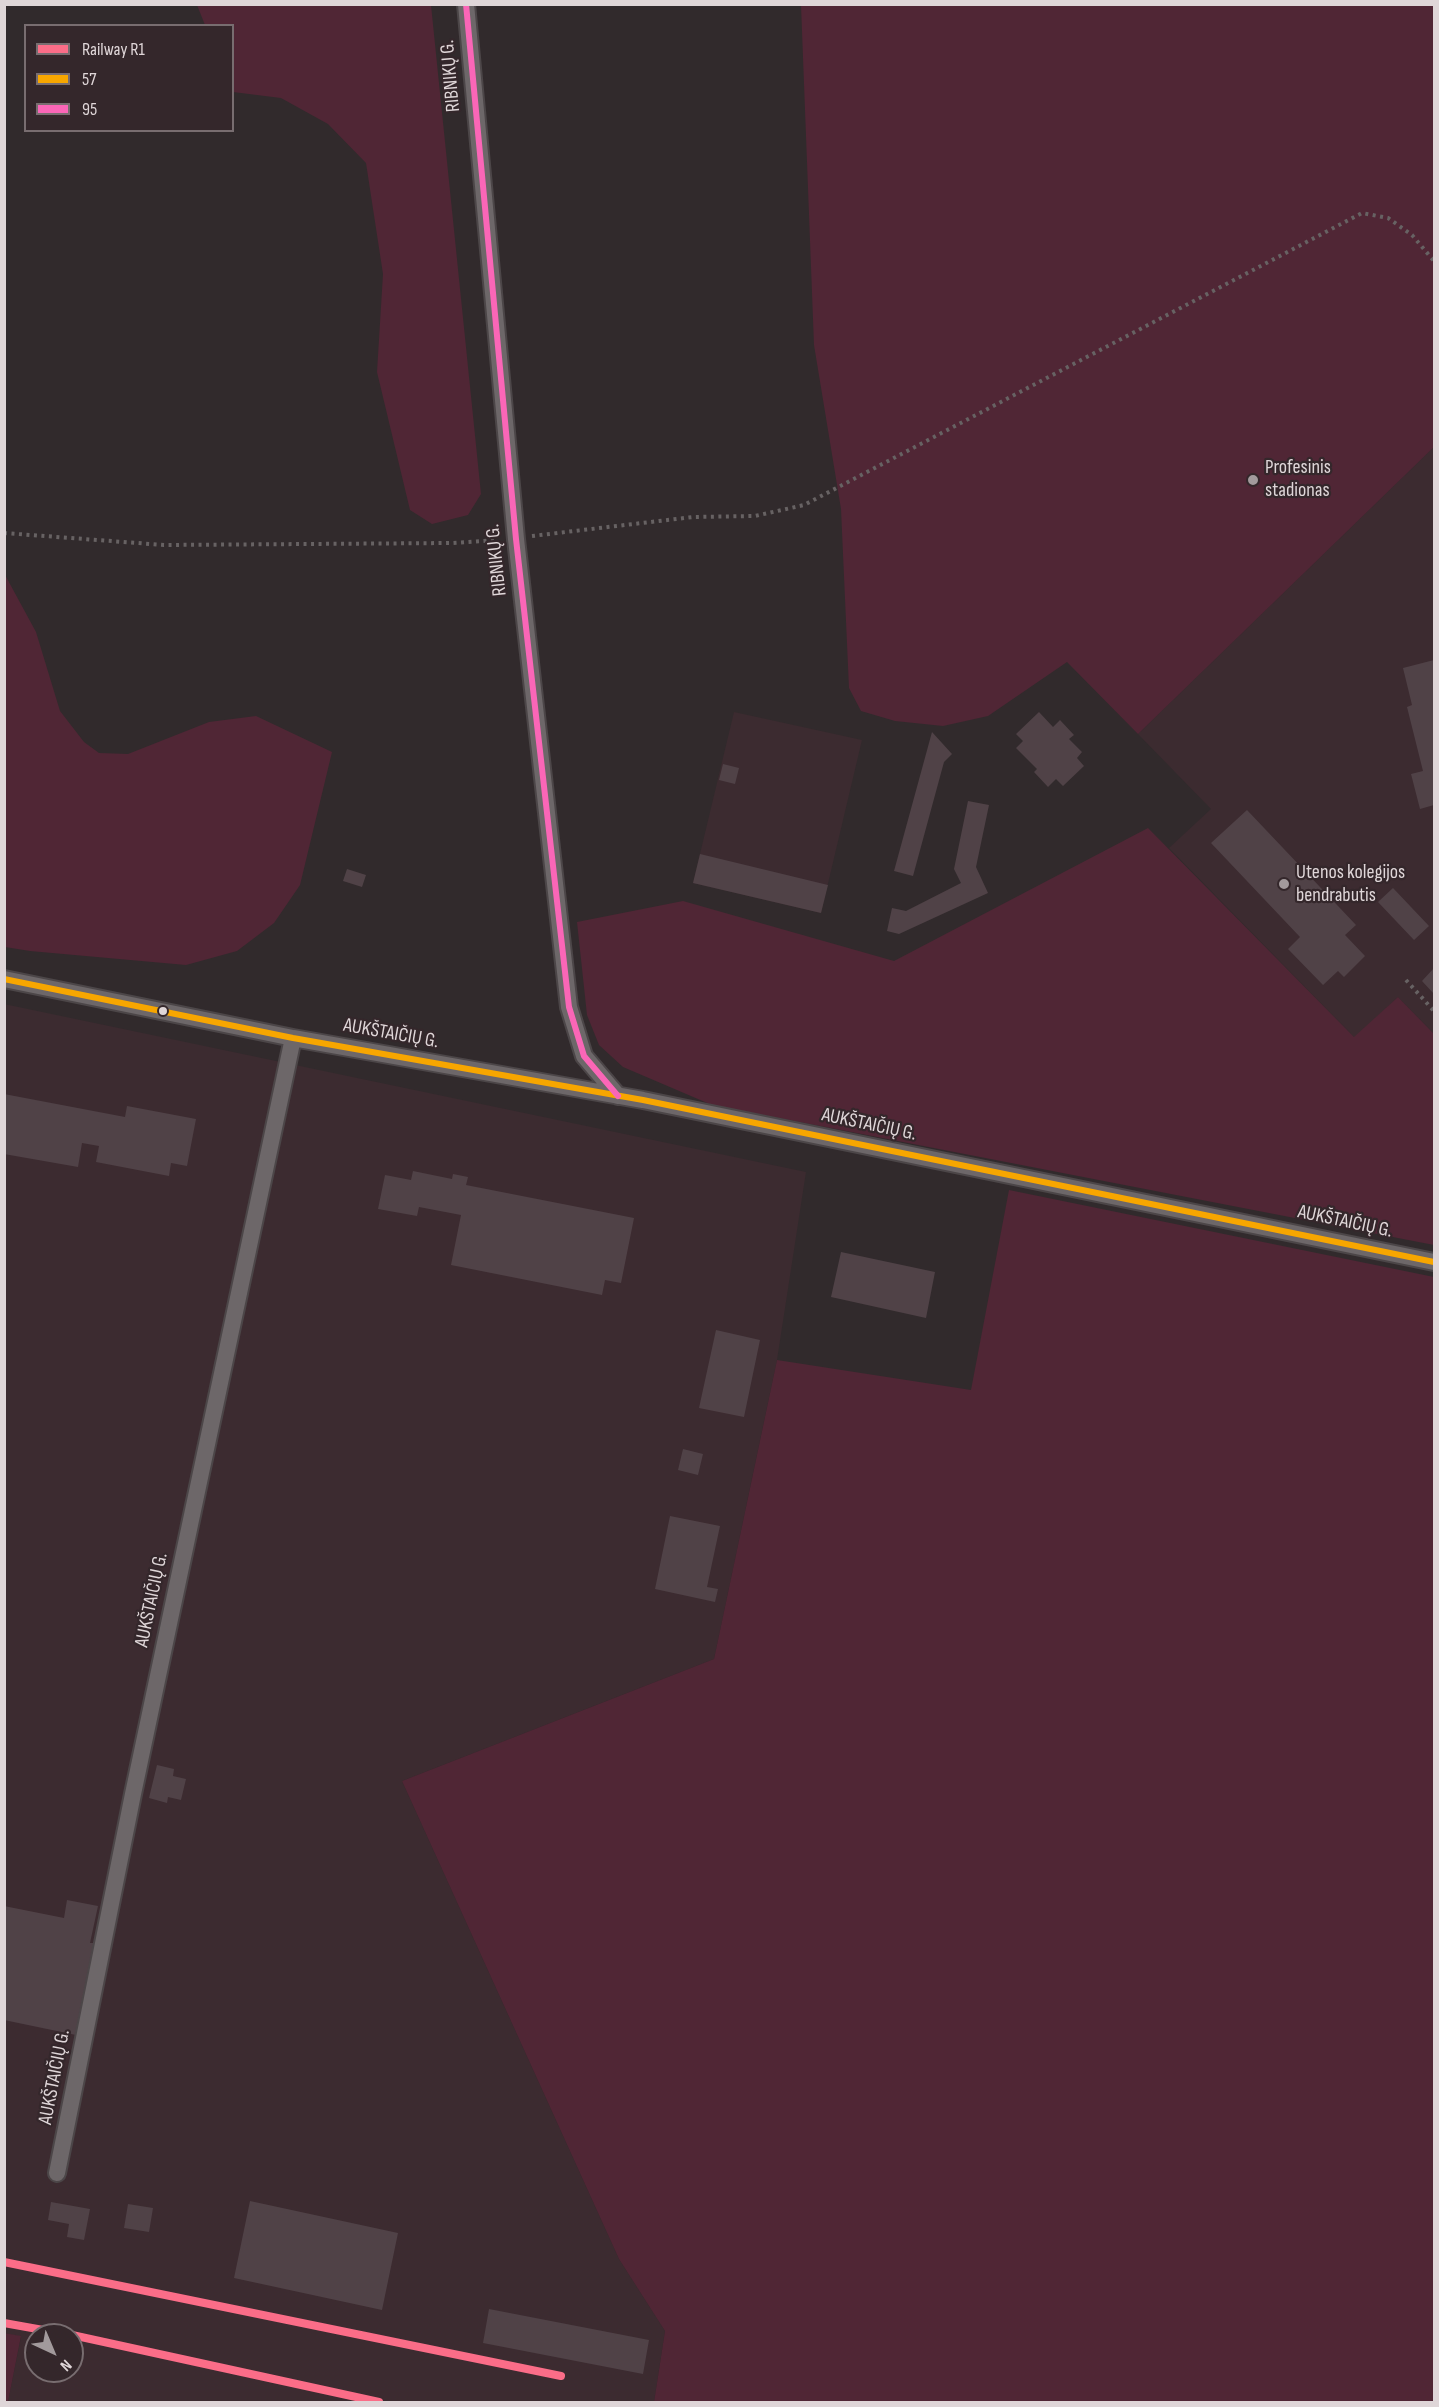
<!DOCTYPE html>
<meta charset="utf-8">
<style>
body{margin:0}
#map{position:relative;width:1439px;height:2407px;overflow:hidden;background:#312a2c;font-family:"Sofia Sans Condensed",sans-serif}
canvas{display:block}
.frame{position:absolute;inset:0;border:6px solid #dfd6d8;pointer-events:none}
.legend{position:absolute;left:24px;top:24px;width:210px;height:108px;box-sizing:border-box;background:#34272b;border:2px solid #786d70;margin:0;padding:8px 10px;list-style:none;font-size:18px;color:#dfd6d8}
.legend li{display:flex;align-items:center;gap:12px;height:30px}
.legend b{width:30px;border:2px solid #786d70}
.north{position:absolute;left:24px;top:2323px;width:60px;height:60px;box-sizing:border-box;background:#34272b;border:2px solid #786d70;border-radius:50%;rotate:136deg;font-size:16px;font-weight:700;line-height:24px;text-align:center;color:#dfd6d8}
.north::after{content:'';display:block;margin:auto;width:21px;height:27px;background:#a29a9c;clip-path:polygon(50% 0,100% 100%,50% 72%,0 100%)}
</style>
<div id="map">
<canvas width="1439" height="2407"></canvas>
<div class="frame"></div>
<ul class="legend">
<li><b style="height:8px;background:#fb6d88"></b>Railway R1</li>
<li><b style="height:8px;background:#f7a600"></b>57</li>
<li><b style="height:8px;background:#fa66b7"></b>95</li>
</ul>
<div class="north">N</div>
</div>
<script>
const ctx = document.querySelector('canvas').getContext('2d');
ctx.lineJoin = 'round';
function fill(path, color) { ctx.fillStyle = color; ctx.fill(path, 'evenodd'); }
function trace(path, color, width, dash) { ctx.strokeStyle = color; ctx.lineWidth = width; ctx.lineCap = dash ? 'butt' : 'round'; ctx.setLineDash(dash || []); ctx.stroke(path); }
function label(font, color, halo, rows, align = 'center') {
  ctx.font = font + ' "Sofia Sans Condensed",sans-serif'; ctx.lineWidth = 4.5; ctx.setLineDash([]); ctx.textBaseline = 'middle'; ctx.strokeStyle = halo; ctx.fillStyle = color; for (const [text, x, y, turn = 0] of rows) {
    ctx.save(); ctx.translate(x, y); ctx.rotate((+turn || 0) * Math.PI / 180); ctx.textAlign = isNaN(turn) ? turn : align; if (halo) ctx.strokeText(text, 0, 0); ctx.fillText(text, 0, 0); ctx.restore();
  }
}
fill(new Path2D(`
 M1434 447V1034L1398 997 1355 1038 1169 848 1211 809 1138 734Z
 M734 712 862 740 821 913 693 883Z
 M4 1004 806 1172 777 1360 714 1659 402 1781 619 2259 665 2331 654 2402H8L21 2337 4 2333ZM36 2335H72V2371H36Z`), '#3c2b30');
fill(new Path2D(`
 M197 5H431L481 494 468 515 432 524 410 510 377 372 383 274 366 163 328 124 281 98 233 92 232 26 205 25Z
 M801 5H1434V447L1138 734 1067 662 988 716 943 726 895 721 861 711 849 688 841 509 814 345Z
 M4 573 36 632 60 711 84 742 99 753 128 754 209 722 256 716 332 752 300 885 274 923 237 951 186 965 30 951 5 947Z
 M1148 828 1354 1037 1398 997 1434 1034V1245L712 1105 623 1067 599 1045 587 1015 577 922 683 901 894 961Z
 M1009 1190 1434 1277V2402H654L665 2331 619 2259 402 1781 714 1659 777 1360 971 1390Z
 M4 2333 21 2336 8 2402H5Z`), '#502635');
fill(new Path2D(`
 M1434 660V805L1420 809 1411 774 1423 771 1407 707 1412 705 1403 668Z
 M1039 712 1053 727 1060 720 1074 735 1069 739 1082 752 1077 758 1084 766 1063 786 1056 779 1048 787 1034 772 1037 769 1016 748 1023 741 1016 734Z
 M932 732 952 754 944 762 913 876 894 871Z
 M723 764 739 768 735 784 719 780Z
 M968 801 989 805 976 867 988 893 899 934 887 931 892 908 906 911 961 883 954 869Z
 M1247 810 1356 925 1345 935 1365 956 1344 977 1338 971 1323 985 1288 949 1300 937 1211 843Z
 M700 854 828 885 821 913 693 883Z
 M347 869 366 875 362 887 343 881Z
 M1393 888 1429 926 1414 940 1378 902Z
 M1434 968V994L1422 981Z
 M4 1094 125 1117 127 1106 196 1119 187 1166 171 1163 169 1176 96 1162 99 1146 82 1143 78 1167 4 1154Z
 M413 1171 452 1179 453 1174 468 1177 466 1185 634 1218 621 1283 605 1280 602 1295 451 1265 461 1215 419 1207 417 1216 378 1209 385 1175 411 1180Z
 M841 1252 935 1272 926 1318 831 1297Z
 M716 1330 760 1340 744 1417 699 1408Z
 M683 1449 703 1454 698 1475 678 1470Z
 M670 1516 720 1526 707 1587 718 1589 715 1602 655 1589Z
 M157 1765 174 1769 173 1776 186 1779 181 1800 168 1797 167 1803 149 1798Z
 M67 1900 98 1906 90 1943H94L76 2035 4 2020V1906L64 1918Z
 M250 2201 398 2233 382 2310 234 2278Z
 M51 2202 90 2209 84 2240 67 2237 69 2224 48 2220Z
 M128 2204 153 2208 149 2232 124 2228Z
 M489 2309 649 2340 643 2374 483 2343Z`), '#504247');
const street = new Path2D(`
 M466 4 516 539 569 1007 584 1056 618 1096
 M4 979 293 1038 643 1100 1434 1262
 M57 2173 133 1794 293 1038`);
trace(street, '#4c4648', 20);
trace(new Path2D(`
 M4 533 164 545 452 543 498 540
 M532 536 693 517 755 516 804 505 1362 213 1388 218 1412 235 1434 261
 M1406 980 1434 1011`), '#676263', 4, [3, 4.5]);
trace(street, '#6d6769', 16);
trace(new Path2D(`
 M4 979 293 1038 643 1100 1434 1262`), '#f7a600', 6);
trace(new Path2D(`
 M466 4 516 539 569 1007 584 1056 618 1096`), '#fa66b7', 6);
trace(new Path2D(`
 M4 2262 561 2376
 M4 2323 71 2335
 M72 2335 379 2402`), '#fb6d88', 8);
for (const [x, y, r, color] of [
 [1253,480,6,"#a29a9c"],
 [1284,884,6,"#a29a9c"],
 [163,1011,5,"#dfd6d8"]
]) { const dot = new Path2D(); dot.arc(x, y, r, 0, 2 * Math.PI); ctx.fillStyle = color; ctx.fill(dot); trace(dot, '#34272b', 2); }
label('20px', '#dfd6d8', '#34272b', [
 ["RIBNIKŲ G.",451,76,-95],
 ["RIBNIKŲ G.",497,560,-96],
 ["AUKŠTAIČIŲ G.",391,1034,10],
 ["AUKŠTAIČIŲ G.",869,1125,12],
 ["AUKŠTAIČIŲ G.",1345,1222,12],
 ["AUKŠTAIČIŲ G.",152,1600,-78],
 ["AUKŠTAIČIŲ G.",55,2077,-79]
]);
label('20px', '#dfd6d8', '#34272b', [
 ["Profesinis",1265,468],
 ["stadionas",1265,491],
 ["Utenos kolegijos",1296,873],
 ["bendrabutis",1296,896]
], 'left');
</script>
